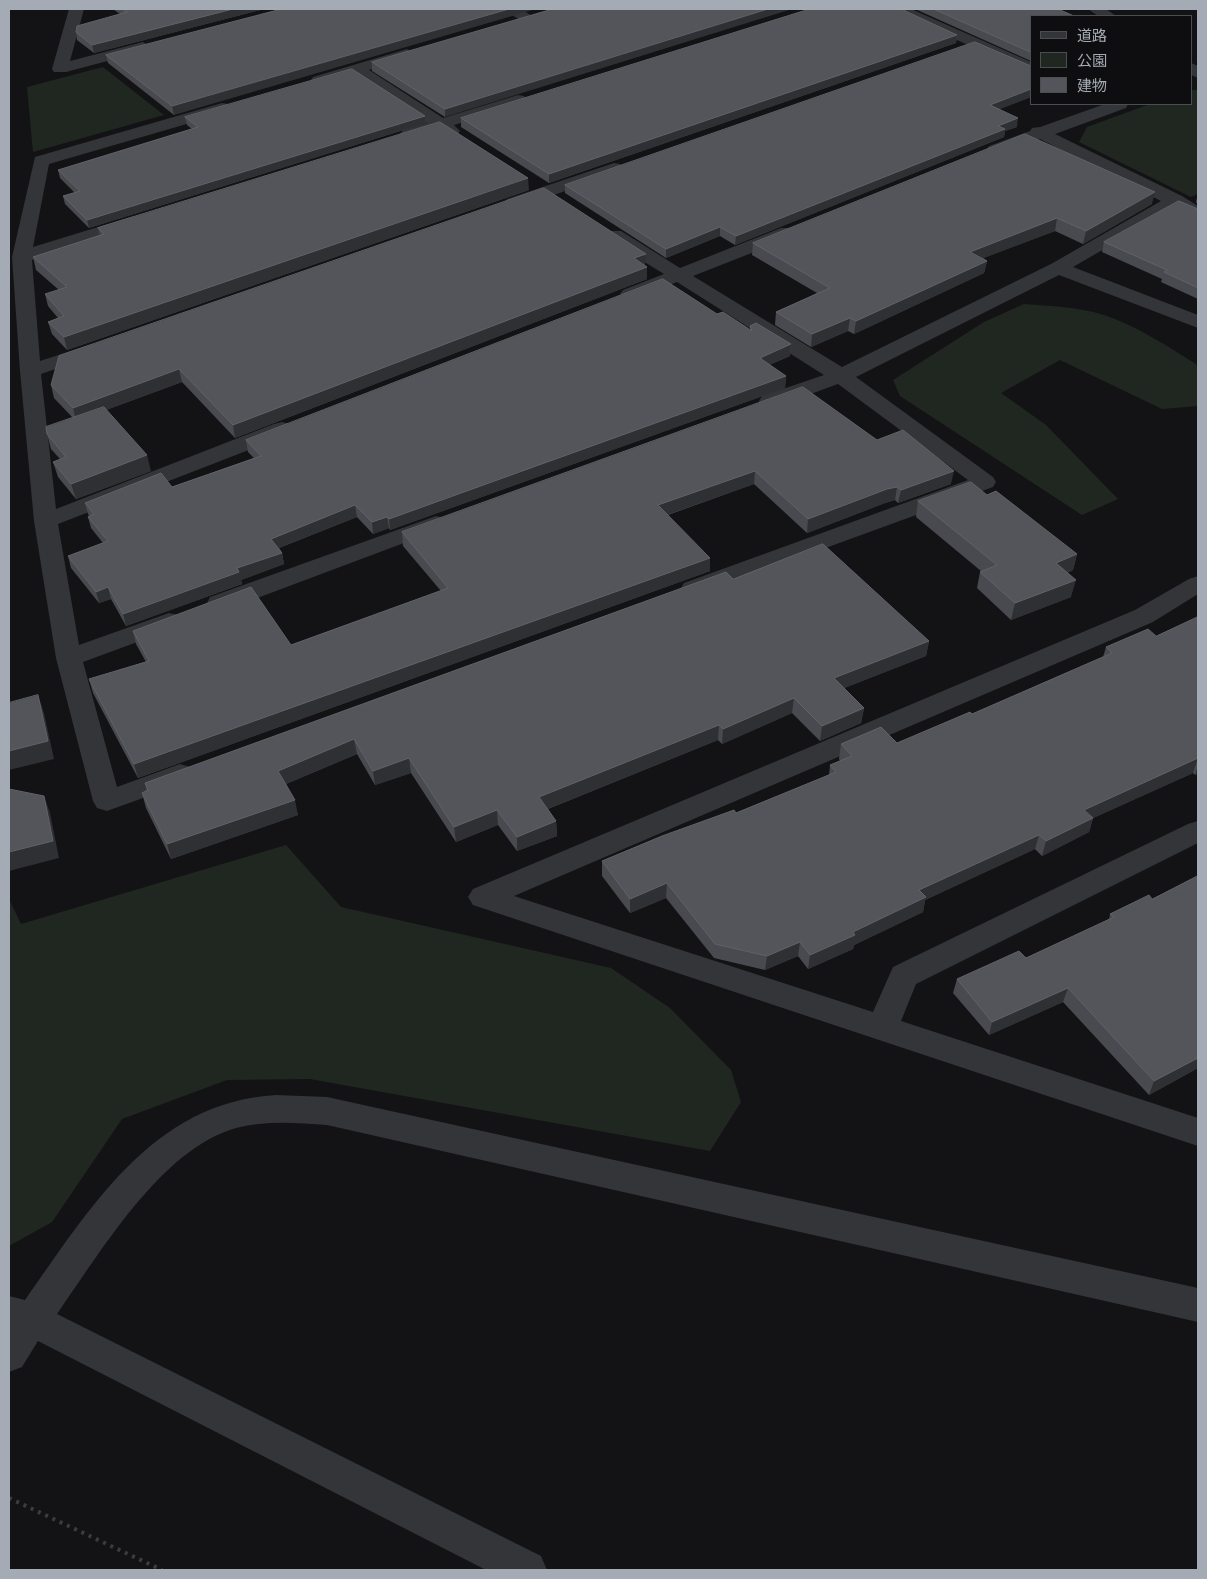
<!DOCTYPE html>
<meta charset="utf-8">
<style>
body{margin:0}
#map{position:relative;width:1207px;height:1579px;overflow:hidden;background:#131315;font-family:"Golos Text","Noto Sans JP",sans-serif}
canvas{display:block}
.frame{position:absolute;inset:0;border:10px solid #a5abb4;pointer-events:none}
.legend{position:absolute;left:1030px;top:15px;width:162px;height:90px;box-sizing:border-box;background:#0e0e10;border:1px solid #4a4d52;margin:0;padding:6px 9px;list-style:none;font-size:15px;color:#a5abb4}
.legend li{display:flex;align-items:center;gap:10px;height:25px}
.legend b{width:25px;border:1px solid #4a4d52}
</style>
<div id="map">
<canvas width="1207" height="1579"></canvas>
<div class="frame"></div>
<ul class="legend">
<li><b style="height:6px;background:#343539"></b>道路</li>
<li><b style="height:14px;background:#202720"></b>公園</li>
<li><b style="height:14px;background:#53555a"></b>建物</li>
</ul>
</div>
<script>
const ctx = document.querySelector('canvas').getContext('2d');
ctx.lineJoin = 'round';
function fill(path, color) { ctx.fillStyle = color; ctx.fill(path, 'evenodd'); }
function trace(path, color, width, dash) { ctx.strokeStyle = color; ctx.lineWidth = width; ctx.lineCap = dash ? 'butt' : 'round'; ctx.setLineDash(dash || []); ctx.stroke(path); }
fill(new Path2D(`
 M103 67 164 115 33 152 27 87Z
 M1191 90H1198V194L1191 197 1079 142 1087 127 1150 104H1191Z
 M1024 304C1050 306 1079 307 1104 315 1137 326 1167 346 1196 364L1198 368V406L1162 409 1060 360 1001 393 1046 425 1118 499 1082 515 900 396 893 380 984 322Z
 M286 845 341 907 611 968 670 1008 731 1070 741 1102 710 1151 310 1079 227 1080 122 1119 52 1222 9 1246V899L21 924Z`), '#202720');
trace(new Path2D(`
 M9 1498 162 1570`), '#3a3c40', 4, [3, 5]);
fill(new Path2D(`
 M69 9H84L70 61 143 42 151 47 149 50 66 72H54L52 69Z
 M502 9H521L535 18 532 21H522Z
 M891 9H911L1031 62V73L894 12Z
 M1088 9H1106L1116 16H1098Z
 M407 49 415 54 413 57 369 70 443 118 518 95 524 96 526 100 524 104 454 125 460 131 457 135 451 136 438 130 409 139 403 138 400 134 403 130 427 123 354 75 319 85 311 80 313 77Z
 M1191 63 1198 66V78L1191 75Z
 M222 103 228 104 230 108 228 112 49 164 33 247 134 216 141 218 143 222 141 226 32 260 40 361 92 344 99 346 102 350 99 354 41 374 56 509 274 424 282 422 290 424 293 429 290 434 58 524 79 645 169 613 178 615 181 621 178 627 83 662 117 787 180 764 190 767 194 774 190 781 107 811 97 808 93 801 56 658 34 521 20 371 12 257 35 157Z
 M1105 104H1128L1126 108 1055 134 1182 196 1198 206V218L1175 208 1073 267 1198 315V328L1059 275 856 377 993 477 996 482 993 487 702 593 693 596 684 593 681 588 684 583 968 480 838 384 778 406 770 407 762 406 759 401 762 396 824 375 677 282 637 298H623L620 294 623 290 664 274 607 239 605 235 607 231H621L680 268 781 228H795L797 232 795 236 693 276 842 367 1051 264 1161 201 1040 139 995 155 989 154 986 150 989 146 1030 131 1032 128 1040 127Z
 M614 163 620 164 623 168 620 172 519 207H507L504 203 507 199Z
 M436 516 444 518 448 523 444 528 228 609 219 611 210 609 207 603 210 597Z
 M1198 576V594L1153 622 514 896 873 1012 893 967 1188 824 1198 821V843L916 984 901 1021 1198 1118V1146L473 905 468 897 473 889 1135 610 1189 579Z
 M276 1095 327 1097 1198 1288V1322L327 1125C297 1123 266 1120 236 1128 161 1149 100 1253 57 1314L541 1556 547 1570H486L38 1341 22 1367 9 1372V1296L25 1300C89 1210 152 1102 276 1095Z`), '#343539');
fill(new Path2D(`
 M113 9H264L94 53 77 40 76 32 120 14Z
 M282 9 174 115 108 63 106 55Z
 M553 9 445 117 372 71V62Z
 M915 9H1058L1031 16V61Z
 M957 35 956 43 549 183 461 127V118Z
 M1031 66V97L999 109 1017 127 1005 131 1004 137 735 245 720 236 666 258 565 193V185Z
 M425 116 426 123 89 228 65 204 63 196 75 193 60 178 58 170 192 129 187 125 185 117Z
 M529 190 67 350 52 334 48 322 58 318 48 306 45 294 59 290 36 270 33 257 100 235 98 228Z
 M1198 193V205L1196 202Z
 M1152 204 1083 244 1055 231 983 258 987 261 984 273 854 334 848 331 811 347 775 325 776 312 817 293 752 255 753 243Z
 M1198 209V299L1161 282 1162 279 1102 252 1104 242Z
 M645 266 647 267V279L235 438 182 382 106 410 151 471 76 499 58 477 53 462 60 459 51 449 47 434 73 418 54 398 51 385Z
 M717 314 750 330V326L791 344 790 356 769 365 786 376 785 388 390 530 389 528 373 534 357 517 279 548 282 553 284 564 241 580 242 584 126 626 111 599 99 603 71 568 68 556 103 543 91 528 88 517 89 516 88 514 85 503 172 487 254 458 248 452 246 440Z
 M877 440 951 484 898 503 895 500 885 503 807 533 754 484 668 515 710 571 138 778 93 693 89 679 146 662 136 644 133 631 291 645 441 591 403 546 402 532Z
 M918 501 1077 554 1073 570 1067 573 1071 597 1011 620 977 588 980 572 981 571 916 517Z
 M733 579 929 641 926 656 844 688 864 708 861 723 820 741 792 713 722 744 718 740 548 809 556 821 557 836 517 851 498 825 456 842 411 773 375 785 357 754 286 784 298 815 171 859 146 808 142 793 147 791 145 783Z
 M1198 617V773L1195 775 1193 773 1093 818 1089 832 1042 856 1035 849 925 900 923 912 854 945 853 949 808 969 798 956 765 970 714 958 666 898 630 913 602 876V861L736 813 829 775 830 765 840 761 839 759 841 744 897 743 972 714 1103 657 1106 647 1156 636Z
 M1198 876V1068L1149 1095 1063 1002 989 1035 953 993 957 979 1026 958 1109 920 1110 914 1152 899Z`), '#494a50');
fill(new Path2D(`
 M233 9H264L94 53 92 45Z
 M509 9H536L174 115 172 106Z
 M768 9H792L445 117V109Z
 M957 35 956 43 549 183V174Z
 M1031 89V97L988 114 990 105Z
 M425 116 426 123 89 228 87 220Z
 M1018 118 1017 127 1005 131 1004 137 735 245 736 236Z
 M528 178 529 190 67 350 64 337Z
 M1155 192 1152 204 1083 244 1086 231Z
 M1057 218 1055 231 968 264 970 252Z
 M720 227V236L666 258V249Z
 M646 254 645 266 634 258Z
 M987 261 984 273 854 334 856 321Z
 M647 267V279L235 438 233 425Z
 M850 318 848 331 811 347 812 334Z
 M791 344 790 356 759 369 760 358Z
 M179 369 182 382 76 421 73 408Z
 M786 376 785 388 390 530 389 519Z
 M147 455 151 471 76 499 71 484Z
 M755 471 754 484 658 518V505Z
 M954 471 951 484 898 503 901 490Z
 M897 487 895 500 885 503 807 533 808 519 887 489Z
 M355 505 357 517 273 550 271 539Z
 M387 517 389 528 373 534 372 522Z
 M282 553 284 564 241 580 242 584 126 626 123 614 237 568Z
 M1077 554 1073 570 1052 580 1056 563Z
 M710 558V571L138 778 134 764Z
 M1076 580 1071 597 1011 620 1015 603Z
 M108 587 111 599 99 603 96 592Z
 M929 641 926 656 832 693 834 678Z
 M38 695 44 713 54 759 9 770V751Z
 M794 698 792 713 722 744 723 729Z
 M864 708 861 723 820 741 822 726Z
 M719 725 718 740 540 812 539 797Z
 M354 739 357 754 281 786 278 771Z
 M409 758 411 773 375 785 373 771Z
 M1198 758 1193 773 1093 818 1089 832 1042 856 1046 841 1084 810Z
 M1198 765V773L1195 775Z
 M44 796 50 813 59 858 9 871V852Z
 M295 800 298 815 171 859 167 844Z
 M497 810 498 825 456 842 454 827Z
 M556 821 557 836 517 851V837Z
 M1039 835 1035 849 925 900 923 912 854 945 853 949 808 969 810 955 919 890Z
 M667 883 666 898 630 913V899Z
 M800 942 798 956 765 970 767 956Z
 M1068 988 1063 1002 989 1035 992 1022Z
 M1198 1058V1068L1149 1095 1154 1081Z`), '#2f3034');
const building = new Path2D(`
 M122 9H233L92 45 76 32 77 26 127 12Z
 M282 9H509L172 106 106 55Z
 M553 9H768L445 109 372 62Z
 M810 9H901L957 35 549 174 461 118Z
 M934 9H1058L1074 16H1031V52Z
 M975 42 1031 66V89L990 105 1018 118 998 126 1005 129 736 236 720 227 666 249 565 185Z
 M352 69 425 116 87 220 63 196 80 191 58 170 198 127 185 117Z
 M440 122 528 178 64 337 48 322 64 316 45 294 67 287 33 257 104 234 98 228Z
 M1025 134 1155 192 1086 231 1057 218 970 252 987 261 856 321 850 318 812 334 776 312 830 288 753 243Z
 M544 188 646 254 634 258 647 267 233 425 179 369 73 408 51 385 59 356Z
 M1179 201 1198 209V288L1164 272 1167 270 1104 242Z
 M663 279 717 314 723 312 752 331 750 326 756 323 791 344 760 358 786 376 389 519 387 517 372 522 355 505 271 539 282 553 237 568 239 572 123 614 108 587 96 592 68 556 108 541 88 517 94 514 85 503 161 473 172 487 261 456 246 440Z
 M803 387 877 440 903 430 954 471 901 490 897 487 887 489 808 519 755 471 658 505 710 558 134 764 89 679 149 661 133 631 251 587 291 645 448 588 402 532Z
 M104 407 147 455 71 484 53 462 66 457 47 434 46 427Z
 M971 482 987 495 996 491 1077 554 1056 563 1076 580 1015 603 980 572 997 565 918 501Z
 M823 544 929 641 834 678 864 708 822 726 794 698 723 729 719 725 539 797 556 821 517 837 497 810 454 827 409 758 373 771 354 739 278 771 295 800 167 844 142 793 148 790 145 783 726 572 733 579Z
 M1198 617V758L1084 810 1093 818 1046 841 1039 835 919 890 926 897 853 932 855 935 810 955 800 942 767 956 715 944 667 883 630 899 602 861 662 836 734 810 736 813 836 772 830 765 852 756 841 744 881 727 897 743 970 712 972 714 1112 653 1106 647 1148 629 1156 636Z
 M38 695 48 741 9 751V703Z
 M9 789 44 796 53 841 9 852Z
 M1198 876V1058L1154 1081 1068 988 992 1022 957 979 1019 951 1026 958 1114 917 1110 914 1149 895 1152 899Z`);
fill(building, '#53555a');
trace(building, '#606268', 1);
</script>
